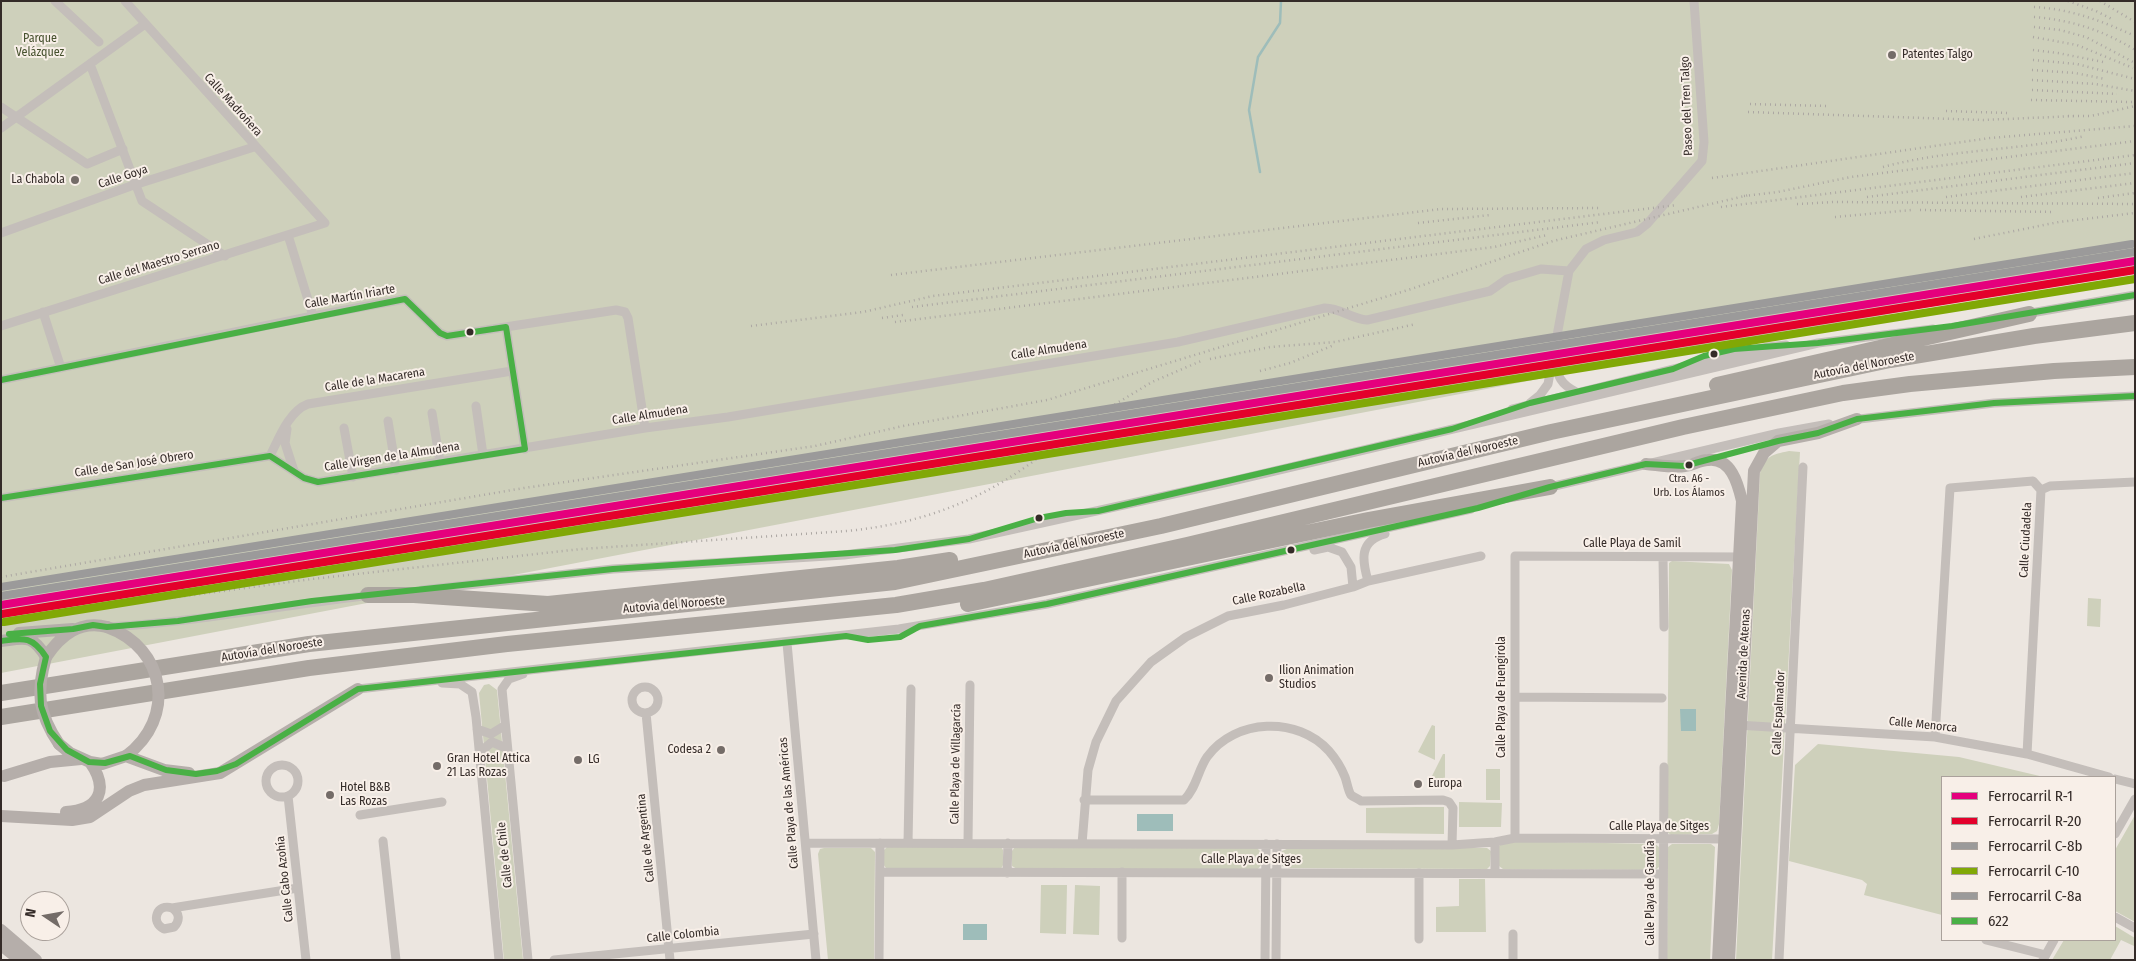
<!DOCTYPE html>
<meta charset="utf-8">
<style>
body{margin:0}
#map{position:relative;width:2136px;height:961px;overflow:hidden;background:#ece6e0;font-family:"Fira Sans Condensed",sans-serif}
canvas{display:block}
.frame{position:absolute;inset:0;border:2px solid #342b28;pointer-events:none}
.legend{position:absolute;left:1941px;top:776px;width:175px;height:165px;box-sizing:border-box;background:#f8efe8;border:1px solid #aaa19b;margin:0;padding:6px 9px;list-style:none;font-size:15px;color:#342b28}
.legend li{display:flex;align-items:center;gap:10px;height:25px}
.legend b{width:25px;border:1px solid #aaa19b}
.north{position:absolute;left:20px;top:891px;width:50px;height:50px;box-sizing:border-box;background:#f8efe8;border:1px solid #aaa19b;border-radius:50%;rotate:282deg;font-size:14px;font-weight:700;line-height:20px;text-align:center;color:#342b28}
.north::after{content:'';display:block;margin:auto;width:18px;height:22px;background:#746c68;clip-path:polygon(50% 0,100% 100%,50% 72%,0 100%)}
</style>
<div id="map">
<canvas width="2136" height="961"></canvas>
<div class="frame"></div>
<ul class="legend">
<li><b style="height:6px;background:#e5007d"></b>Ferrocarril R-1</li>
<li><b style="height:6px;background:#e4002b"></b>Ferrocarril R-20</li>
<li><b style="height:6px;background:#9b9a9a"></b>Ferrocarril C-8b</li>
<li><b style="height:6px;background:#81a806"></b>Ferrocarril C-10</li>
<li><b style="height:6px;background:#9b9a9a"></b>Ferrocarril C-8a</li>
<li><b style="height:6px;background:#49b045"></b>622</li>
</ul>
<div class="north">N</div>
</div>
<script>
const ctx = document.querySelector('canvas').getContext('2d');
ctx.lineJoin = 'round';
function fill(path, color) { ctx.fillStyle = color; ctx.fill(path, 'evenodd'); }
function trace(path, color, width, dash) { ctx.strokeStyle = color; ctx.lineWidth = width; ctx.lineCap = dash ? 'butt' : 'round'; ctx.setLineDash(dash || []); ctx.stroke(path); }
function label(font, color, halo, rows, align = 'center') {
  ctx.font = font + ' "Fira Sans Condensed",sans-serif'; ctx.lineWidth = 4; ctx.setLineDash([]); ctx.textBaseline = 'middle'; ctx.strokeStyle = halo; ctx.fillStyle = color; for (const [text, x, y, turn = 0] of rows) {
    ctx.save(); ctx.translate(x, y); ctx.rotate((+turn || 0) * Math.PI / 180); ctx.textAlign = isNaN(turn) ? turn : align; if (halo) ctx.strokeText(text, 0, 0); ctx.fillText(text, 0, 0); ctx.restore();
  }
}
fill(new Path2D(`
 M1 1H2135V270L1711 346 1 673Z
 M1789 451 1800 452 1772 960H1736L1760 473C1767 455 1771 455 1789 451Z
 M1672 561 1729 564 1732 570 1719 824 1717 831 1712 834 1671 835 1667 832 1669 563Z
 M2088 598 2101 599 2100 627 2087 626Z
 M489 684 497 690 523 960H504L479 693 484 685Z
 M1432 725 1435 726V760L1418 752Z
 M1818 744 1959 757 2044 777H1942V915L1864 895 1867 884 1862 880 1789 861 1795 765Z
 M1443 754H1445V786H1427Z
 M1486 769H1500V800H1486Z
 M1459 802 1502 803 1501 827H1459Z
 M1416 807H1444V834L1366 833V808Z
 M2135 815V922L2115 911V850Z
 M1504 841 1655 844 1659 847V867L1655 870 1503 869 1499 866V846Z
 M1672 844H1711L1715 847 1710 960H1667L1668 847Z
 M887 847H1001L1003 850V865L1001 869 886 868 883 864V851Z
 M1015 847 1257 848 1261 852V865L1258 869H1017L1012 866V851Z
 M824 848H871L875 852 874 960H828L818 854 820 849Z
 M1289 848H1487L1491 851 1490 866 1487 869 1287 868 1282 866V851Z
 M1459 879H1485L1486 932H1436V907L1459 906Z
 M1041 885H1067L1066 934 1040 933Z
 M1075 885 1100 886 1099 935 1073 934Z
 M2115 926 2135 938 2134 946 2121 940 2110 960H2052L2064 940H2115Z`), '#ced0bb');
fill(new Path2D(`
 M1680 709H1696V731H1681Z
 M1137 814H1173V831H1137Z
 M963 924H987V940H963Z`), '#9ebdba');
trace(new Path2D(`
 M1260 172 1249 110 1258 57 1280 23 1281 1`), '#9ebdba', 2.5);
trace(new Path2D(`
 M55 1 99 42
 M90 64 142 201 225 256
 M1 107 87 164 123 149
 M1 128 145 24
 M1 233 131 186 254 147
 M288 235 313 316
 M43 312 61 368
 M2025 314 2135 295
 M1 326 325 223 125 1
 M506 327 525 449
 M1556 360C1557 377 1561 384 1576 392
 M1 380 313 316 405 299 440 333 447 336 616 310 625 312 628 318 645 428
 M1530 403 1540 395 1548 384 1569 271 1586 249 1604 240 1637 232 1647 224 1702 161 1704 142 1694 1
 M476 406 483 455
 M1512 409 1673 369 1768 347 1786 345
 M432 413 440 462
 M1851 420 1994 403 2135 396
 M388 421 396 470
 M344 428 353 477
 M287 429 285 443 294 471
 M270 456 304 478 318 482 645 428 728 417 1178 342 1325 308C1340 308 1352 319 1367 320L1490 291 1507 279 1541 269 1569 271
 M270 456C279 438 289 411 308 404L512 371
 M1546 488 1779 433 1829 424
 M2041 490 2050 486 2135 482
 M1 498 270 456
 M1314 550 1328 547 1342 552 1351 567 1353 587
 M1663 557 1664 627
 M1368 581C1362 560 1359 541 1385 534
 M422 590 613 569 844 555 969 539 1228 482 1818 343 1933 329
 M107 627C196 622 284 605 372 595
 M787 643 816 960
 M523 674 509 679 502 689 528 960
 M442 683 460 684 472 692 476 717 499 960
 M632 700a13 13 0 1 1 26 0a13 13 0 1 1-26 0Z
 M358 689 899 629 1047 604 1471 509
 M1515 697 1662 698
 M646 713 670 960
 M1737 725 1935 737 2027 754 2109 777
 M477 729 491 734 504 726
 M1935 737 1950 488 2033 481 2041 490 2027 754
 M480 752 492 742 506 748
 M266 781a16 16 0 1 1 32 0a16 16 0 1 1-32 0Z
 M2115 779 2135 784
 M288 796 306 960
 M1084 800H1184C1196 789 1198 770 1207 757 1235 718 1298 716 1329 751 1336 759 1341 767 1345 777 1347 782 1348 791 1351 795 1353 797 1359 799 1361 801L1443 800 1449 802 1453 808 1452 845
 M360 815 442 802
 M2115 834 2135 799
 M1515 838V556L1745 557
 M383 841 396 960
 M1495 842V873
 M806 843 1452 845 1495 842 1515 838 1730 839
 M908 843 911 689
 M968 843 970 685
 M1082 844 1088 770 1096 742 1116 701 1151 662 1186 637 1228 616 1284 605 1353 587 1368 581 1481 556
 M880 872 1663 874
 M1122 872V938
 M1007 873 1008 843
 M1419 873V939
 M172 908C180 913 180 921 174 927L164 929C150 922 157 903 172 908L298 888
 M2115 917 2135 928
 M1986 940 2046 955
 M554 960 814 934
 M879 960 880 843
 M1265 960 1266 844
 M1276 960 1277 844
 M1513 960V934
 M1663 960 1664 767
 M1779 960 1803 467
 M2043 960 2054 940`), '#c4beba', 9);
trace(new Path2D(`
 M1646 464C1658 465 1673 468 1685 466 1693 465 1700 460 1708 460 1731 457 1738 484 1742 501L1718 960
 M19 633 73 629
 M1 641C26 638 32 634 46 657 61 635 80 620 107 627
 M59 744 70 753 90 762 102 764 126 756 164 770 189 773
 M4 776 50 762 81 759
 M66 812C100 810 109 789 90 762
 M1 816 72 820 90 817 129 791 144 785 220 773 358 689
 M1 930 36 960
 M1 945 20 960
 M1729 960 1754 471 1764 453 1778 441 1818 433 1857 419`), '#b5aeaa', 12);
trace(new Path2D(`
 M1717 385 2029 314
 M368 595H414L548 604 898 568 950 560
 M968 604 1368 520 1550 487
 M1 693 309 644 895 582 1161 526 1551 432 1890 360 2034 336 2135 323
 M1 717 309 668 507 644 896 605 984 590 1187 545 1683 427 1843 393 1910 384 2054 371 2135 367`), '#aba59f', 16);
trace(new Path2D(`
 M2068 1 2096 11 2114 20
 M2100 1 2135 22
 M2034 7C2071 9 2102 21 2135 36
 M2034 17C2071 20 2103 30 2135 50
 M2034 27 2060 30 2086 37 2135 63
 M2033 37 2077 45 2133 68
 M2033 50 2058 53 2103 62
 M2033 60 2077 64 2135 79
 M2032 70 2075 73 2105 79
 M2032 80 2095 84 2135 91
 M2032 90 2117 94
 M2031 100 2132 102
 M1750 104 1828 106
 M1946 111 2008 113
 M1748 112 1983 120 2076 116
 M2068 116H2091L2135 106
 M1883 167C1949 149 2018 151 2085 136
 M1712 178 1990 138 2135 126
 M1744 196 1778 192 1851 177 2135 141
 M1867 197 2135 163
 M1946 197 2135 173
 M2021 197 2135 183
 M2098 198 2135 193
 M1797 204 1834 202 2135 204
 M1721 207 2135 155
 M1920 210 2055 212
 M1835 217 1912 210
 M1418 223 1490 215
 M1974 239 2059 222 2135 213
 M891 275 1441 209 1600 208
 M912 307 1601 222
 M882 318 903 315
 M895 322 1494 247 1547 235
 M751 326 863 312 933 296 1677 205
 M1210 359 1270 347 1335 342 1416 324
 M1260 371 1290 363 1334 345
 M1089 420 1152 382 1201 361
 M1 577 524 488 815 446 903 426 1047 400 1408 290 1553 241 1749 195
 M1 621 312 579 581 549 847 531C927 523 989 498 1052 447`), '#aca7a3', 2.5, [1, 4]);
trace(new Path2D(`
 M107 627C166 648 177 718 126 756
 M46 657C36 692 38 713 59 744`), '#b5aeaa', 12);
trace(new Path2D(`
 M1 380 405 299 440 333 447 336 506 327 525 449 318 482 304 478 270 456 1 498
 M9 634 73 629 93 625 107 627 178 621 312 601 613 569 895 550 969 539 1039 518 1066 513 1098 511 1452 429 1530 403 1673 369 1704 356 1734 349 1818 343 1952 326 2135 295
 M1 641C24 638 32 636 46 657L40 684 41 706 50 731 67 750 89 762 105 763 130 756 166 770 196 774 217 771 236 764 358 689 846 636 868 640 900 637 920 626 1047 604 1478 508 1550 487 1646 464 1684 466 1778 441 1818 433 1857 419 1994 403 2135 396`), '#49b045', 6);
trace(new Path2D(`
 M1 605 2135 261`), '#e5007d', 8);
trace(new Path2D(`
 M2 614 2135 270`), '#e4002b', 8);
trace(new Path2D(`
 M1 596 2134 252`), '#9b9a9a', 8);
trace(new Path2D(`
 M4 622 2135 279`), '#81a806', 8);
trace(new Path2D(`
 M1 587 2132 244`), '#9b9a9a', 8);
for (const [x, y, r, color] of [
 [1892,55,5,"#746c68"],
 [75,180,5,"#746c68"],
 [470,332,4.5,"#342b28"],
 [1714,354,4.5,"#342b28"],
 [1689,465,4.5,"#342b28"],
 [1039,518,4.5,"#342b28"],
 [1291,550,4.5,"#342b28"],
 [1269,678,5,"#746c68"],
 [721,750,5,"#746c68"],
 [578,760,5,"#746c68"],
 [437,766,5,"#746c68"],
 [1418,784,5,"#746c68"],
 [330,795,5,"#746c68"]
]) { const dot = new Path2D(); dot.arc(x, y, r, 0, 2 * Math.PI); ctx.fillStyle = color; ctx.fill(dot); trace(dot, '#f8efe8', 2); }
label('11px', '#342b28', '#f8efe8', [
 ["Ctra. A6 -",1689,479],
 ["Urb. Los Álamos",1689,493]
]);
label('12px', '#46512e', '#f8efe8', [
 ["Parque",40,39],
 ["Velázquez",40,53]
]);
label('12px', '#342b28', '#f8efe8', [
 ["Patentes Talgo",1902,55],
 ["La Chabola",65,180,"right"],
 ["Ilion Animation",1279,671],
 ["Studios",1279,685],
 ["Codesa 2",711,750,"right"],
 ["Gran Hotel Attica",447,759],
 ["21 Las Rozas",447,773],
 ["LG",588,760],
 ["Europa",1428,784],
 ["Hotel B&B",340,788],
 ["Las Rozas",340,802]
], 'left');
label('12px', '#342b28', '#f8efe8', [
 ["Calle Madroñera",233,105,48],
 ["Paseo del Tren Talgo",1687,106,-92],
 ["Calle Goya",123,177,-18],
 ["Calle del Maestro Serrano",159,263,-17],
 ["Calle Martín Iriarte",350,297,-10],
 ["Calle Almudena",1049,350,-9],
 ["Autovía del Noroeste",1864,366,-11],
 ["Calle de la Macarena",375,380,-9],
 ["Calle Almudena",650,415,-9],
 ["Autovía del Noroeste",1468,452,-13],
 ["Calle Virgen de la Almudena",392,457,-9],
 ["Calle de San José Obrero",134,464,-9],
 ["Calle Ciudadela",2026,540,-87],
 ["Autovía del Noroeste",1074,544,-12],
 ["Calle Playa de Samil",1632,544],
 ["Calle Rozabella",1269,594,-12],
 ["Autovía del Noroeste",674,605,-5],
 ["Autovía del Noroeste",272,650,-9],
 ["Avenida de Atenas",1744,654,-87],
 ["Calle Playa de Fuengirola",1502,697,-90],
 ["Calle Espalmador",1779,713,-87],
 ["Calle Menorca",1923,725,6],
 ["Calle Playa de Villagarcía",956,764,-89],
 ["Calle Playa de las Américas",789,803,-95],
 ["Calle Playa de Sitges",1659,827],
 ["Calle de Argentina",646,838,-96],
 ["Calle de Chile",505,855,-96],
 ["Calle Playa de Sitges",1251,860],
 ["Calle Cabo Azohía",285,879,-96],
 ["Calle Playa de Gandía",1651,893,-90],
 ["Calle Colombia",683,935,-6]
]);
</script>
